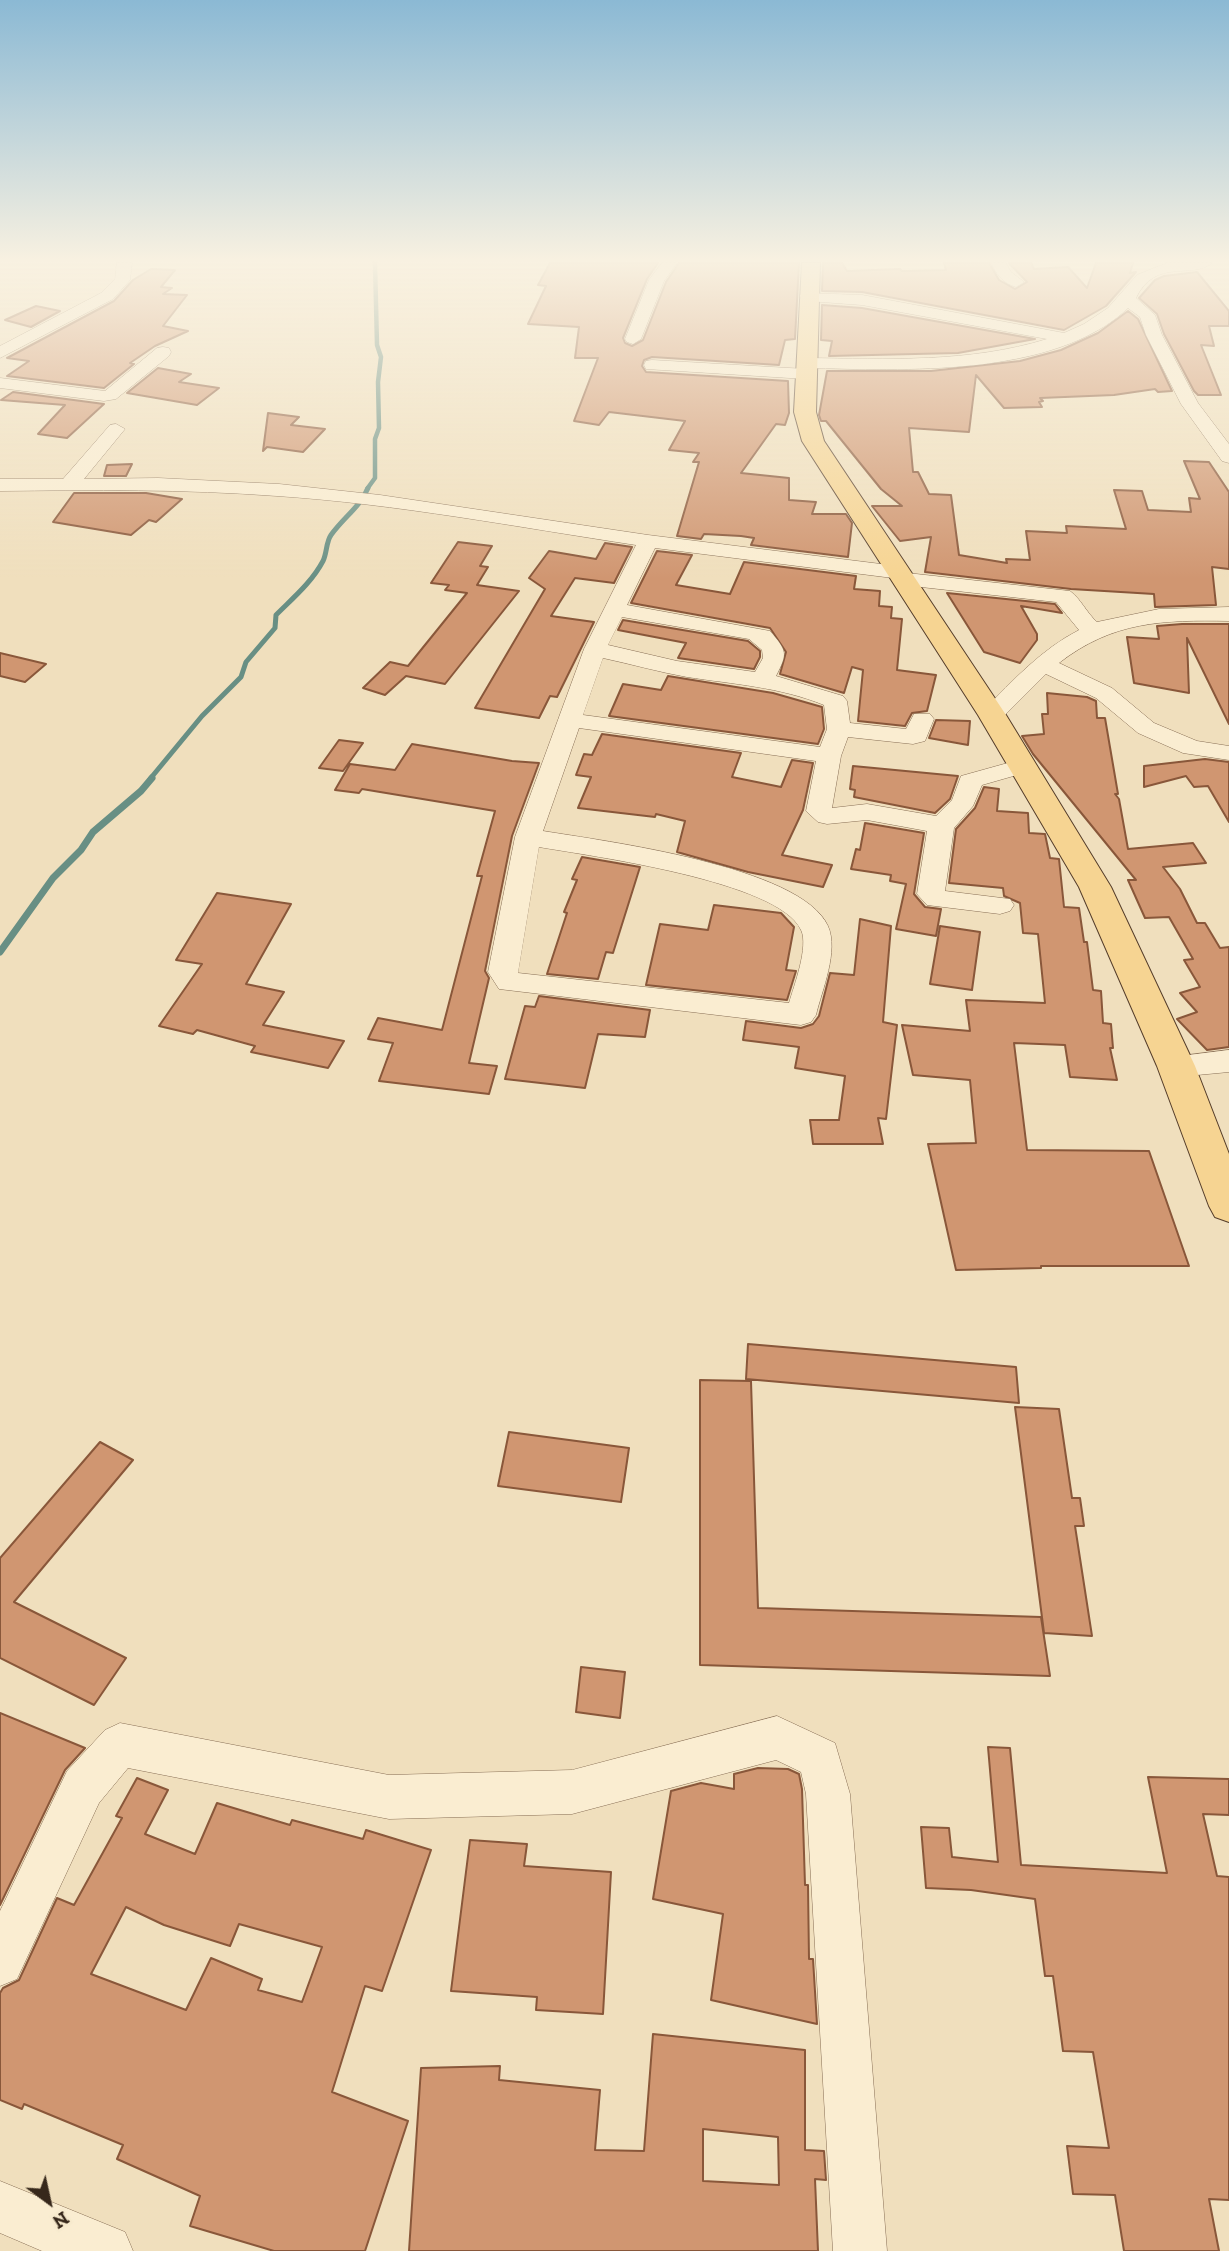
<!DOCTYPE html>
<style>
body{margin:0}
#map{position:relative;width:1229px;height:2251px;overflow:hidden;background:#f0dfbd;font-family:"Zilla Slab",serif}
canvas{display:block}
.north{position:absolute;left:14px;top:2167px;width:70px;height:70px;-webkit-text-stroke:5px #f7eacd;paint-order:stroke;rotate:147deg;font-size:19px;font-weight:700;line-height:28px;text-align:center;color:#37281b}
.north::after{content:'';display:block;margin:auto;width:24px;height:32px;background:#37281b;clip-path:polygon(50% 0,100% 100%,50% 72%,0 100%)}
</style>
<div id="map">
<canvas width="1229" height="2251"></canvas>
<div class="north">N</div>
</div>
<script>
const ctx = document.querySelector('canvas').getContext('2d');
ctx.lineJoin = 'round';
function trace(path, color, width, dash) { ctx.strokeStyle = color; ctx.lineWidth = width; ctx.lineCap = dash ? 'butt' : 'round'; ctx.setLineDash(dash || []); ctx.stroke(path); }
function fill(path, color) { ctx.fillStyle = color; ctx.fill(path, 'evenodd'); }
trace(new Path2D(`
 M367 489 375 478V439L379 428 378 382 381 357 377 345 375 263`), '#688f84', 4.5);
trace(new Path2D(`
 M150 779 202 716 241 677 246 662 275 628 276 615C293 598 312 582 323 561 327 553 326 542 331 535 344 517 360 507 368 488`), '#688f84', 5);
trace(new Path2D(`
 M0 952 53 878 81 850 93 832 141 791 152 778`), '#688f84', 7);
const building = new Path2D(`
 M550 263H658L647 279 623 338 625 343 632 346 643 340 666 282 679 263H799L795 339 785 340 779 365 652 357 644 360 642 366 646 372 788 381 789 413 785 425 776 424 741 473 789 478V500L816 502 812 514H846L852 523 848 557 751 545 754 538 741 536 704 534 701 539 677 536 699 462H693L699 453 669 450 685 421 609 412 599 425 574 421 598 358H575L579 327 528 324 546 286 538 285Z
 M823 263H842L847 271 900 269 902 271 946 270 944 263H989L999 280 1015 289 1027 282 1009 263H1031L1034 269 1068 267 1087 288 1096 263H1133L1130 273 1136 272 1106 306 1064 330 862 292 822 291Z
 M151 269 175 270 161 287 172 288 163 294 187 295 163 326 188 331 155 346 130 363 134 364 104 388 7 376 29 361 7 358 114 301 133 280Z
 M1197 272 1229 311V326H1209L1214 346 1201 345 1221 395H1198L1194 391 1164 334 1157 314 1139 298 1155 280 1164 276Z
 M822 305 862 308 1035 339 958 353 829 356 832 341 821 340Z
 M36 306 60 311 31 327 5 320Z
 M1128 311 1138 319 1172 391 1158 392 1155 389 1114 395 1040 398 1043 401 1039 402 1042 407 1004 408 976 375 969 432 909 428 913 472H918L929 494 951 495 959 555 1007 563 1006 559 1030 560 1026 531 1067 533 1066 526 1126 529 1114 490 1142 491 1148 510 1191 512 1189 498 1200 499 1184 461 1209 462 1229 492V569L1212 567 1216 605 1155 607 1154 594 1071 589 925 572 931 537 900 541 872 506H902L881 489 826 421H821L819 415 827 371H931L1020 361 1061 350 1098 333Z
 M158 368 191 374 179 382 219 388 197 405 127 393Z
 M13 392 104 404 67 438 38 434 65 405 1 400Z
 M268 413 299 417 291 425 325 429 303 452 267 447 263 451Z
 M132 464 126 476H104L107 465Z
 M74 493H146L182 499 156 522 149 520 131 535 53 522Z
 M458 542 492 546 480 566 488 567 477 585 519 591 445 684 406 676 385 695 363 688 390 662 408 666 467 593 445 590 449 585 431 583Z
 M605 543 632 547 614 583 575 578 551 616 594 622 557 697 550 696 539 718 475 708 545 589 529 578 549 551 596 559Z
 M657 551 692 555 676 585 730 594 744 562 856 576 854 589 880 591 879 606 892 607 891 618 902 619 897 670 936 675 927 711 912 713 905 726 858 721 863 670 852 667 844 693 780 674 786 652 770 628 631 603Z
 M947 593 1055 604 1062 613 1021 606 1037 634V640L1020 663 984 652Z
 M623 620 748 641 760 651V657L754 669 678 658 686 643 618 630Z
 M1182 624H1229V724L1187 638 1189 693 1134 683 1127 637 1159 639 1157 626Z
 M0 653 46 664 25 682 0 676Z
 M668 676 773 693 822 707 824 729 818 744 609 716 623 684 661 690Z
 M1047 693 1087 697 1096 701 1097 718H1105L1118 794H1115L1119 799 1128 849 1193 843 1206 863 1163 867 1180 889 1197 923H1205L1220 948 1229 947V1047L1207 1050 1177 1019 1197 1012 1180 993 1200 987 1184 960 1193 959 1169 917 1145 918 1128 880H1136L1033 754 1022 736 1044 734 1042 714H1048Z
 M936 720 970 721 968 745 929 738Z
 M602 734 741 753 732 777 781 787 792 760 813 763 803 810 782 855 832 865 823 887 748 872 677 852 685 821 656 814 655 817 578 808 591 777 576 775 584 754 592 755Z
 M339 740 363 743 343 771 319 768Z
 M412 744 512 761 539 763 512 836 485 971 489 978 469 1063 497 1066 489 1094 379 1081 393 1043 368 1039 378 1018 442 1030 482 876H477L495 811 362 789 359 793 335 790 350 764 395 770Z
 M1205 759 1229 762V822L1208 786 1194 787 1186 776 1144 787V766Z
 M853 766 958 776 950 799 935 813 854 797 855 790 850 789Z
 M984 787 999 789 997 811 1028 813 1029 833 1045 834 1050 858 1059 859 1064 907 1079 908 1084 942H1087L1093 990 1101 991 1103 1023 1111 1024 1113 1048H1110L1117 1080 1070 1077 1065 1045 1014 1043 1027 1150 1149 1151 1189 1266H1041V1268L956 1270 928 1144 976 1143 970 1080 913 1075 902 1025 970 1031 966 1000 1045 1003 1038 934 1023 933 1020 903 1004 896 1003 888 949 883 956 829 975 808Z
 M865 823 924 833 914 894 925 907 941 909 936 936 896 929 906 884 890 881 891 875 851 869 856 849 860 850Z
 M582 857 640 867 613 953 606 952 598 979 547 974 567 913 564 912 577 880 572 879Z
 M217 893 291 904 246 984 284 992 263 1025 344 1041 328 1068 251 1052 255 1046 197 1030 193 1034 159 1026 202 964 176 960Z
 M714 905 781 913 794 927 786 970 796 971 787 1000 646 985 660 924 708 930Z
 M860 919 891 926 883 1022 897 1025 886 1119 878 1118 883 1144H813L810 1120H839L845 1076 795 1068 799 1047 743 1040 746 1021 801 1028 813 1024 819 1016 830 973 854 975Z
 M940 926 980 932 972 990 930 984Z
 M539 996 650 1010 645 1037 598 1034 585 1088 505 1079 525 1006 535 1007Z
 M748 1344 1016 1367 1019 1403 746 1379Z
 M700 1380 751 1381 758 1608 1041 1617 1050 1676 700 1665Z
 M1015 1407 1059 1409 1072 1498H1080L1084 1526H1075L1092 1636 1044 1633Z
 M509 1432 629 1448 621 1502 498 1486Z
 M100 1442 133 1460 14 1602 126 1658 94 1705 0 1658V1558Z
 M581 1667 625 1672 620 1718 576 1712Z
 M0 1713 85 1748 65 1770 0 1905Z
 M988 1747 1010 1748 1021 1865 1167 1873 1148 1777 1229 1779V1815L1203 1814 1217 1876 1229 1877V2200L1209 2199 1219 2251H1124L1115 2195 1073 2194 1067 2146 1109 2148 1093 2052 1063 2051 1053 1976H1045L1035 1899 971 1890 926 1888 921 1827 949 1828 952 1857 998 1862Z
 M758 1768 788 1769 799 1774 802 1789 805 1885H808L809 1959H813L817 2024 711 2000 723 1914 653 1899 671 1791 701 1783 734 1789V1774Z
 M137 1778 168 1790 145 1834 195 1854 217 1803 290 1825 292 1820 363 1839 366 1830 431 1850 382 1991 365 1986 332 2092 408 2121 365 2251H274L190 2226 200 2196 117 2159 123 2145 24 2104 22 2109 0 2100V1993L3 1988 19 1980 57 1898 74 1905 122 1818 116 1816ZM126 1907 164 1925 230 1946 239 1924 322 1947 302 2002 258 1990 262 1979 211 1958 186 2010 91 1974Z
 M470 1840 527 1844 524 1866 611 1872 603 2014 536 2010 537 1997 451 1991Z
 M653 2034 805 2050V2150L824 2151 826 2180 815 2179 818 2251H409L421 2068 500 2066 499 2080 600 2090 595 2150 644 2151ZM703 2129 778 2137 779 2185 703 2181Z`);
fill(building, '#d09671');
trace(building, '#89573a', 2);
const minor = new Path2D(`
 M117 263H132L130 280 113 299 0 358V346L101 293 115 279Z
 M662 263H677L664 281 641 339 633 344 627 342 625 339 649 280Z
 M991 263H1006L1011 272 1024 282 1016 287C1003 283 997 275 991 263Z
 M1167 263H1212C1191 280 1156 257 1136 298L1155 315 1162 335 1198 403 1229 444V463L1222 461 1181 404 1146 335 1140 317 1128 308C1054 378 902 370 807 368L799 363 807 358C888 359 969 363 1047 339L862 305 808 301 802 299 800 296 802 293 862 295 1064 333 1084 324 1108 308 1137 275Z
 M163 347 169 348 171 352 169 356 116 399 104 401 0 388V378L105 391 157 348Z
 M652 360 806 369 815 374 806 379 646 369 644 365 646 361Z
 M116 424 125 429 84 479 158 478 279 484 380 495 648 535 897 566 904 568 907 573 1070 591C1081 599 1086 612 1097 622L1159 609 1229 607V621C1163 620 1113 621 1059 663L1112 688 1154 723 1197 741 1229 746V760L1183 753 1138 733 1096 698 1046 674 1000 720H984L980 715 984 710C1013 680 1042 649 1079 630L1056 602 903 585 896 583 893 578 655 548 627 605 770 631C787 651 788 653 776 676L843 696 847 701 850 723 906 729 914 714H930L934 719 925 741 913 744 848 737 841 756 832 808 867 804 936 816 952 800 961 776 1022 759 1031 761 1034 766 1031 771 982 785 973 806 954 828 945 891 1010 899 1014 905 1010 911 1000 914 927 905 917 894 927 831 867 820 827 824 818 822 806 811 816 761 579 728 543 831C604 841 801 866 828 926 839 951 822 990 816 1015L811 1022 801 1025 499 989 488 972 515 837 584 649 636 545C517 527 397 504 277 496 184 489 92 490 0 491V479H63L110 425ZM622 617 749 639 762 650 763 658 755 672 677 661 608 645ZM603 658C631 664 659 672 687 677 733 684 780 687 824 705L827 729 820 747 583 715ZM539 847C591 856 779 881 801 930 809 946 794 986 789 1003L518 973Z
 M1229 1050V1072L1176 1077 1165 1074 1161 1066 1165 1058Z
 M777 1716 835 1743 850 1794 887 2251H833L806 1794 801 1772 776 1760 572 1814 389 1819 128 1768 99 1803 17 1979 0 1986V1911L67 1771 105 1730 120 1723 389 1775 572 1770Z
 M0 2181 125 2232 133 2251H42L0 2233Z`);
const major = new Path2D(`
 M802 263H820L816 412 824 441 1006 715 1111 887 1195 1066 1229 1154V1222L1215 1217 1209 1206 1157 1066 1079 887 978 715 802 441 794 412Z`);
trace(minor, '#886f56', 1);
trace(major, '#553d2a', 2);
fill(minor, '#faedd1');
fill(major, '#f6d492');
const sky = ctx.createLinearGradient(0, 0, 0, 579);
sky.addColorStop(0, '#8bb9d4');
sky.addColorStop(0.45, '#f8f1e1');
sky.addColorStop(1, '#f8f1e100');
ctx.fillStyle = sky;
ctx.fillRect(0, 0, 1229, 579);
</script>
